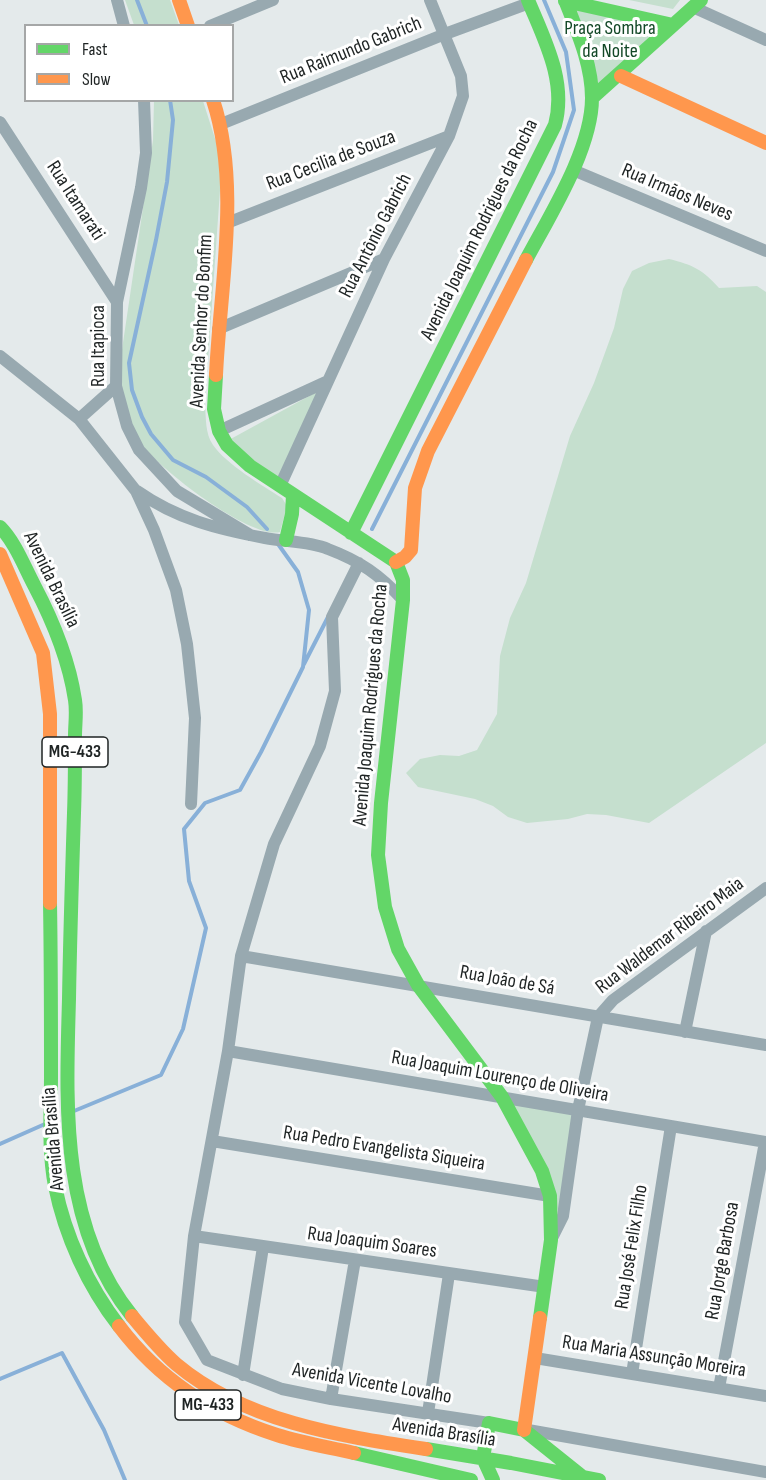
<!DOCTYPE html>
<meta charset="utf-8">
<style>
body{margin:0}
#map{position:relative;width:766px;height:1480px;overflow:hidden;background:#e4eaeb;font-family:"Sofia Sans Condensed",sans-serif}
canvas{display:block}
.legend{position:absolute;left:24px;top:24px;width:210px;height:78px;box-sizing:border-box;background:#fff;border:2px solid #a5a7a7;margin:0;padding:8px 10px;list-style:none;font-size:18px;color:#1f2424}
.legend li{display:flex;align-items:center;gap:12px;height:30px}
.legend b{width:30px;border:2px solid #a5a7a7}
</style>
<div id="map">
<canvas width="766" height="1480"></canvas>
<ul class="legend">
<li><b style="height:8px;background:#63d668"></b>Fast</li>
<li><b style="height:8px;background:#ff974d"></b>Slow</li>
</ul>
</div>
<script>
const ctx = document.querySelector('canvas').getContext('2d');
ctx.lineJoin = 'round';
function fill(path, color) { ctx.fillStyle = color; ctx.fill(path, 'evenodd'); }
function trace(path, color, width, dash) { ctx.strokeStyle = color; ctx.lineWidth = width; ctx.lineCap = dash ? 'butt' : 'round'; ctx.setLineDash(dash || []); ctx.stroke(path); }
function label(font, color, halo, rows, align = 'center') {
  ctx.font = font + ' "Sofia Sans Condensed",sans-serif'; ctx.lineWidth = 6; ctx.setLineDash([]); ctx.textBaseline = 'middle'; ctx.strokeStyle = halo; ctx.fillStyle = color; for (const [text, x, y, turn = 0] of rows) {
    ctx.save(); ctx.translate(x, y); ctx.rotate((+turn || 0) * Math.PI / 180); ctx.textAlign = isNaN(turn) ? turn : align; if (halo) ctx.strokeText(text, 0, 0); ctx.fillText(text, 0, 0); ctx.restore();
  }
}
fill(new Path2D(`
 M125 0H170L179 25H134Z
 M629 0H680L673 9Z
 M570 5 658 29 594 90Z
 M154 101H203L218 148 221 176 205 403C206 417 205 434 213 445 226 464 263 486 282 498L287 506 280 532C251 540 156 467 140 442 132 429 120 401 119 386 118 379 120 371 120 363L153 140Z
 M669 259C693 265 702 269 719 288L757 286 766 292V743L649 823 606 815 587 814 568 819 527 823 508 817 493 806 475 799 418 787 406 773 420 759 440 755 459 756 477 750 497 714 500 656 510 618 526 583 570 436 594 383 614 328 623 289 632 271 649 263Z
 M322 389 280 480 227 441Z
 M508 1102 574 1114 559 1213Z`), '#c5dfce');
trace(new Path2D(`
 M137 0 147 26
 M170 100 173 120 167 182 156 240 129 363 132 390 142 417 151 434 173 460 206 477 247 507 267 529
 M372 529 553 172 574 110 566 52 544 0
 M304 664 328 617
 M74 1111 161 1075 183 1029 206 928 189 881 184 829 205 803 240 790 261 752 303 667 309 610 298 572 278 544
 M0 1144 45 1124
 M0 1379 62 1353 104 1430 125 1480`), '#88b0d8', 4);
trace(new Path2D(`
 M117 0 124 26
 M695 8 766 40
 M210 26 273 0
 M144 100 146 153 141 188 117 302 116 386 127 426 139 450 177 491 250 535
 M0 122 117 302
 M221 124 445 34 529 3
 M573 170 766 251
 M227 223 449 136
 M218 329 384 259
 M0 356 79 419 136 491 154 530 176 590 187 644 195 718 191 804
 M79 419 116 386
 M219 431 328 381
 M280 486 384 259 449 136 463 96 461 76 430 0
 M137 491C177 519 217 529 265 538 285 542 309 541 328 549 360 561 380 575 403 600
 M359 563 332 617 335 691 320 746 274 844 241 956 228 1051 194 1236 185 1322 207 1360 282 1389 331 1399 489 1423
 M241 956 766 1045
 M685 1032 706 931
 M228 1051 766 1142
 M212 1141 550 1196
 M194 1236 545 1287
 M553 1236 563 1216 578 1110 598 1017 613 1000 766 888
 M535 1358 766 1396
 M632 1374 671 1126
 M243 1375 263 1247
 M719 1388 765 1142
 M331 1399 355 1260
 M428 1413 449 1274
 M528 1430 766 1472`), '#98a9b0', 12);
trace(new Path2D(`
 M565 1 673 25
 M592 98 701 0
 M526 260C550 215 592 149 592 98 592 64 577 31 565 0
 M216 375 214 409 219 431 227 445 250 466 396 562
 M0 527C15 542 24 566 34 585 53 621 69 660 75 700 77 712 75 724 75 736 75 762 75 788 74 813 72 875 70 937 69 999 66 1107 60 1227 132 1316
 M351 533 555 125C567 81 544 39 528 0
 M286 540 292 514 293 495
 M396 562 403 580V600L381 803 378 855 385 907 398 949 418 985 502 1097 542 1171 550 1196 551 1240 540 1318
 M50 903C51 961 51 1019 51 1076 51 1112 48 1150 55 1186 65 1236 88 1286 119 1326
 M426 1449 511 1463 599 1480
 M354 1453 471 1480
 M493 1480 483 1458 489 1423 524 1430 584 1478`), '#63d668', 14);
trace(new Path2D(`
 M179 0 188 26
 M621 76 766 143
 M213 100C241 185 220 287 216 375
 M0 554 43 653 50 714V903
 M396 562 405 557 411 550 415 488 428 451 526 260
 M132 1316C146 1333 160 1350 176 1364 245 1422 340 1436 426 1449
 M119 1326C159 1379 214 1415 277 1435 302 1443 328 1447 354 1453
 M524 1430 540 1318`), '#ff974d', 14);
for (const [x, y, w] of [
 [75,752,66],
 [208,1405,66]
]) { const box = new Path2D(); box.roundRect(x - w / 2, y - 15, w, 30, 4.5); ctx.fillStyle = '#fff'; ctx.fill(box); trace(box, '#1f2424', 1.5); }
label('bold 18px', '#1f2424', null, [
 ["MG-433",75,752],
 ["MG-433",208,1405]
]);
label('20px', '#134827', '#fff', [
 ["Praça Sombra",610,29],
 ["da Noite",610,52]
]);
label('20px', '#1f2424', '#fff', [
 ["Rua Raimundo Gabrich",351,51,-22],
 ["Rua Cecilia de Souza",331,161,-21],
 ["Rua Irmãos Neves",677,193,23],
 ["Rua Itamarati",75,201,57],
 ["Avenida Joaquim Rodrigues da Rocha",480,230,-64],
 ["Rua Antônio Gabrich",376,236,-63],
 ["Avenida Senhor do Bonfim",202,321,-87],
 ["Rua Itapioca",99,346,-90],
 ["Avenida Brasília",51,580,64],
 ["Avenida Joaquim Rodrigues da Rocha",371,705,-85],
 ["Rua Waldemar Ribeiro Maia",670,936,-37],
 ["Rua João de Sá",507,981,10],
 ["Rua Joaquim Lourenço de Oliveira",500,1077,10],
 ["Avenida Brasília",54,1139,-95],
 ["Rua Pedro Evangelista Siqueira",384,1149,9],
 ["Rua Joaquim Soares",372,1243,8],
 ["Rua José Felix Filho",632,1247,-81],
 ["Rua Jorge Barbosa",723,1261,-80],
 ["Rua Maria Assunção Moreira",654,1357,9],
 ["Avenida Vicente Lovalho",372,1384,10],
 ["Avenida Brasília",444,1433,9]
]);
</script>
